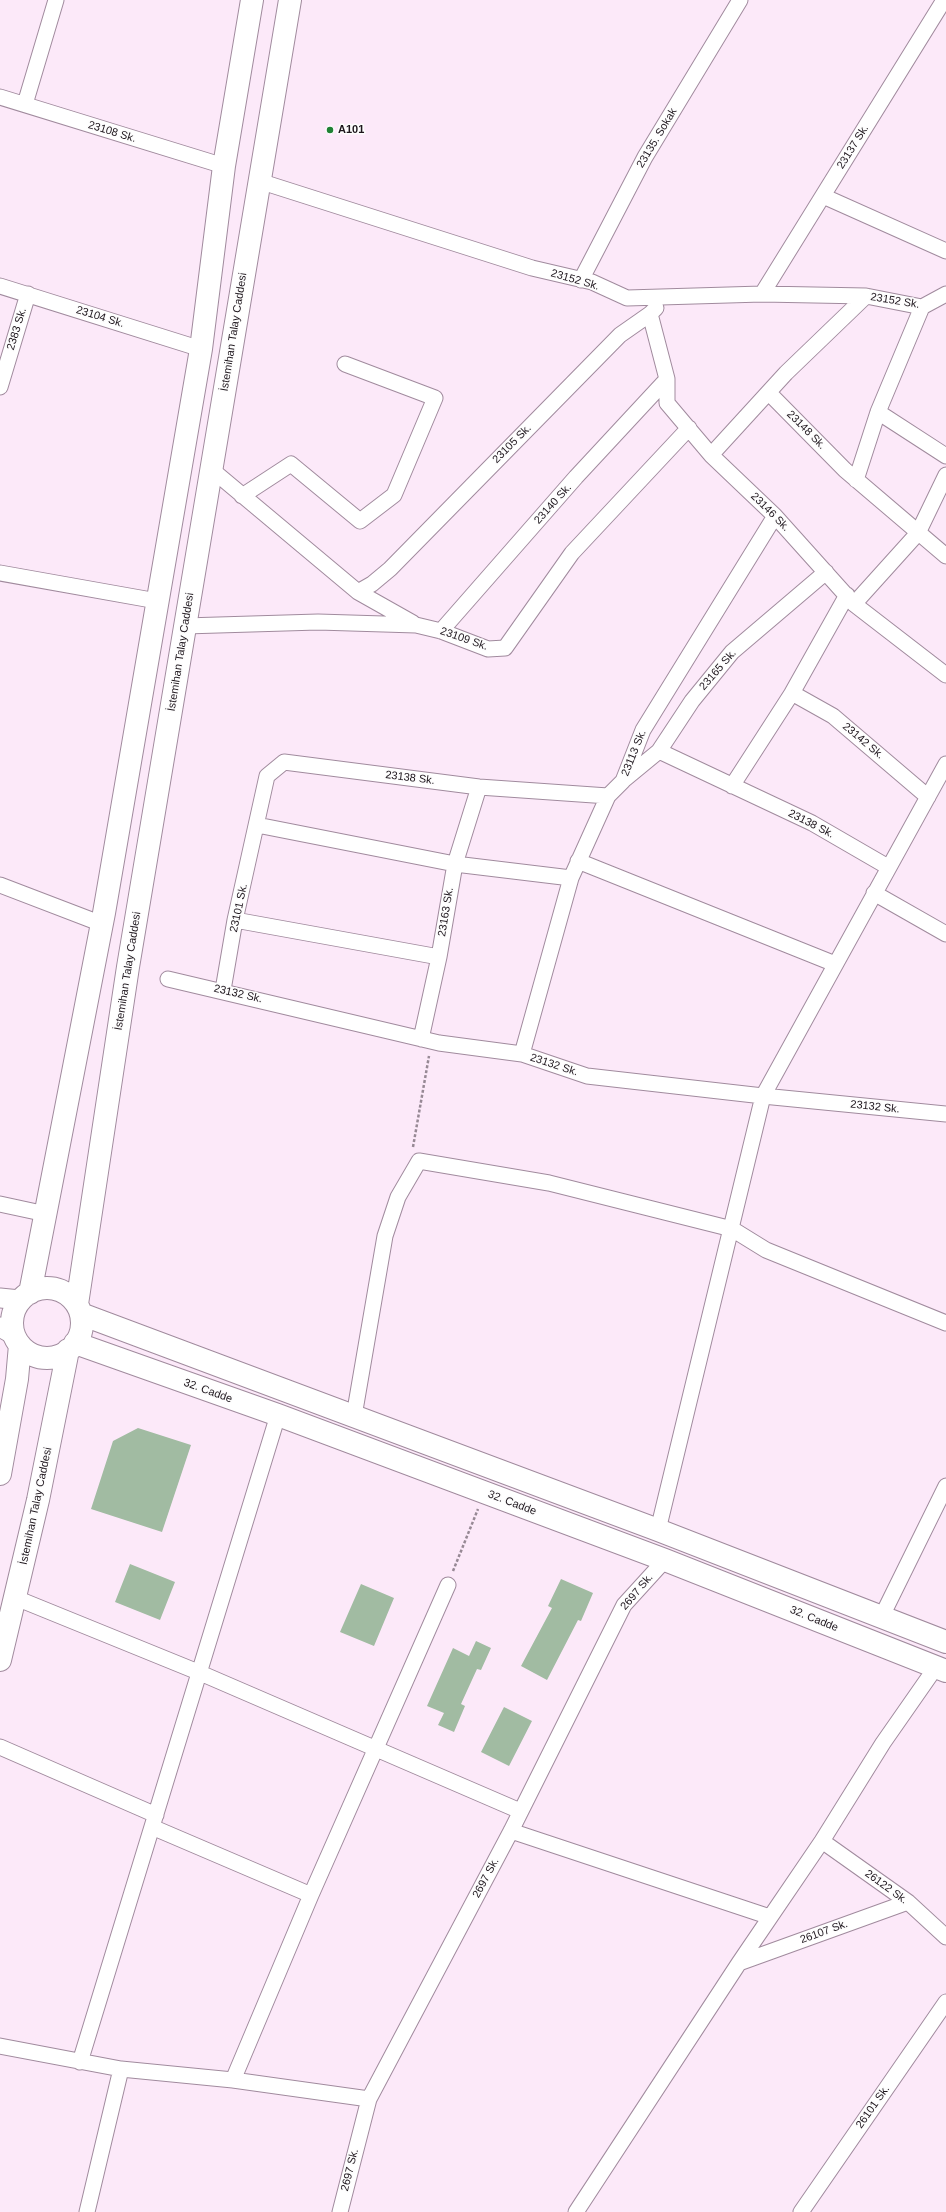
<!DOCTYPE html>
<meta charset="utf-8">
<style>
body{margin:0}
canvas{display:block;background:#fce9f9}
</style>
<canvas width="946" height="2212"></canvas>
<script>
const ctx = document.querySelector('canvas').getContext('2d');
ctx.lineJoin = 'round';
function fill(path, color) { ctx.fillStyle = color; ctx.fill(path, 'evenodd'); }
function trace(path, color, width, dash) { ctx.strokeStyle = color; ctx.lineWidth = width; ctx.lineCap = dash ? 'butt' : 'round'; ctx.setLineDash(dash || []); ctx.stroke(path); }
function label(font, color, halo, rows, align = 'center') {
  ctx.font = font + ' Arial,sans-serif'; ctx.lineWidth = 3; ctx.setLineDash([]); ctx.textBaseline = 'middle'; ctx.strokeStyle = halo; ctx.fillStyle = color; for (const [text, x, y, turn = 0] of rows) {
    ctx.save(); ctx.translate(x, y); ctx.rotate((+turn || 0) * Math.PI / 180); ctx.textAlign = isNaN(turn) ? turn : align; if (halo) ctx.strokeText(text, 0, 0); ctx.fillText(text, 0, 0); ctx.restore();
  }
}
fill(new Path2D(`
 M138 1428 191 1445 162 1532 91 1509 113 1441Z
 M130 1564 175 1582 160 1620 115 1602Z
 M561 1579 593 1593 581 1621 578 1620 547 1680 521 1666 552 1608 548 1606Z
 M361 1584 394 1598 374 1646 340 1632Z
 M476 1641 491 1648 481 1670 477 1669 461 1704 465 1706 454 1732 438 1725 444 1713 427 1706 453 1648 469 1656Z
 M504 1707 532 1721 509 1766 481 1752Z`), '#a1bba2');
const minor = new Path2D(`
 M0 97 224 166
 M25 104 56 0
 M259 181 532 268 592 282 627 298 762 294 866 296 922 307 946 294
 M823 196 946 251
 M581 280 645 157 740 0
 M0 286 201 349
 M762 294 944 0
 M650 314 667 379V403L711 455 775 516 854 604 946 675
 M0 387 28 294
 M769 393 845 470 946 556
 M878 412 946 456
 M711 455 786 373 866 296
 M211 469 358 592 413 623
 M856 480 878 412 922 307
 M242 496 291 464 360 521 394 495 435 398 345 364
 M0 573 157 601
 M358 592 372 584 390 569 620 335 650 314 656 308
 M854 604 918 533 946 475
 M185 626 318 622 416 625 441 631 488 649 505 648 572 553 689 428
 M441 631 576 477 667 379
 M792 693 833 716 928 797
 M659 751 812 823 888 867
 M625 779 659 751 692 701 732 652 826 572
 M732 786 792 693 847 595
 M257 825 455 864 571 878
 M578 861 835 964
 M0 885 102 924
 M874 893 946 934
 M235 920 439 957
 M168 979 439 1043 522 1054 587 1076 763 1096 946 1114
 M223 990 235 920 267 776 284 762 479 787 608 796
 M421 1039 439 957 455 864 479 787
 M522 1054 571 878 608 796 623 781 643 730 775 516
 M0 1204 46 1214
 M354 1416 385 1236 398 1197 419 1161 549 1183 732 1229 766 1250 946 1323
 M658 1530 763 1096 946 764
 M16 1598 198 1672 520 1811
 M882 1616 946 1486
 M0 1747 156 1815
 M152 1827 311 1895
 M511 1831 770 1917
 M822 1841 908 1902 946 1937
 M739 1963 908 1902
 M0 2046 121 2069 233 2080 369 2099
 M80 2062 278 1415
 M233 2080 311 1895 448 1585
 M87 2212 121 2069
 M340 2212 369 2099 511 1831 624 1605 665 1560
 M576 2212 739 1963 822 1841 883 1743 936 1667
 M801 2212 946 2002`);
const tertiary = new Path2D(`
 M0 1298 20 1300
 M0 1327 14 1335`);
const secondary = new Path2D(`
 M12 1323a35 35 0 1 1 70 0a35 35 0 1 1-70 0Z
 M30 1293 104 913 201 349 224 166 252 0
 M77 1304 128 967 290 0
 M81 1314 658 1530 946 1642
 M75 1343 278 1415 665 1560 946 1671
 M0 1474 17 1379 20 1345
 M0 1660 38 1500 68 1350`);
trace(minor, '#a18b9e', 17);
trace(tertiary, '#a18b9e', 21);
trace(secondary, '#a18b9e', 24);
trace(new Path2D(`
 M413 1147 429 1056
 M453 1571 478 1509`), '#978995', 2.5, [3, 2]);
trace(minor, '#fff', 15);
trace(tertiary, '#fff', 19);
trace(secondary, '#fff', 22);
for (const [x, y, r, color] of [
 [330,130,4,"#1f8134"]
]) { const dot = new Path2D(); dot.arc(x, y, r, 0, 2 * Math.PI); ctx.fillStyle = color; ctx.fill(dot); trace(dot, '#fdfdfd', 1.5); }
label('bold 11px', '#1e161d', '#fdfdfd', [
 ["A101",338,130]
], 'left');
label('11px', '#1e161d', '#fdfdfd', [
 ["23108 Sk.",112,132,17],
 ["23135. Sokak",657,138,-59],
 ["23137 Sk.",853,147,-58],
 ["23152 Sk.",575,280,16],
 ["23152 Sk.",895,301,9],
 ["23104 Sk.",100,317,17],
 ["2383 Sk.",17,329,-73],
 ["İstemihan Talay Caddesi",234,332,-81],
 ["23148 Sk.",806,430,45],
 ["23105 Sk.",512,444,-45],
 ["23140 Sk.",553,504,-48],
 ["23146 Sk.",770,512,45],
 ["23109 Sk.",464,639,19],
 ["İstemihan Talay Caddesi",181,652,-81],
 ["23165 Sk.",718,670,-49],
 ["23142 Sk.",863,741,40],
 ["23113 Sk.",634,753,-68],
 ["23138 Sk.",410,778,7],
 ["23138 Sk.",811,824,27],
 ["23101 Sk.",239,908,-78],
 ["23163 Sk.",446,912,-81],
 ["İstemihan Talay Caddesi",128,971,-81],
 ["23132 Sk.",238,994,13],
 ["23132 Sk.",554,1065,18],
 ["23132 Sk.",875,1107,6],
 ["32. Cadde",208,1391,20],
 ["32. Cadde",512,1503,21],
 ["İstemihan Talay Caddesi",36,1506,-78],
 ["2697 Sk.",637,1592,-50],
 ["32. Cadde",814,1619,22],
 ["2697 Sk.",486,1878,-62],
 ["26122 Sk.",886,1887,36],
 ["26107 Sk.",824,1932,-20],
 ["26101 Sk.",873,2107,-55],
 ["2697 Sk.",350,2170,-76]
]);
</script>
